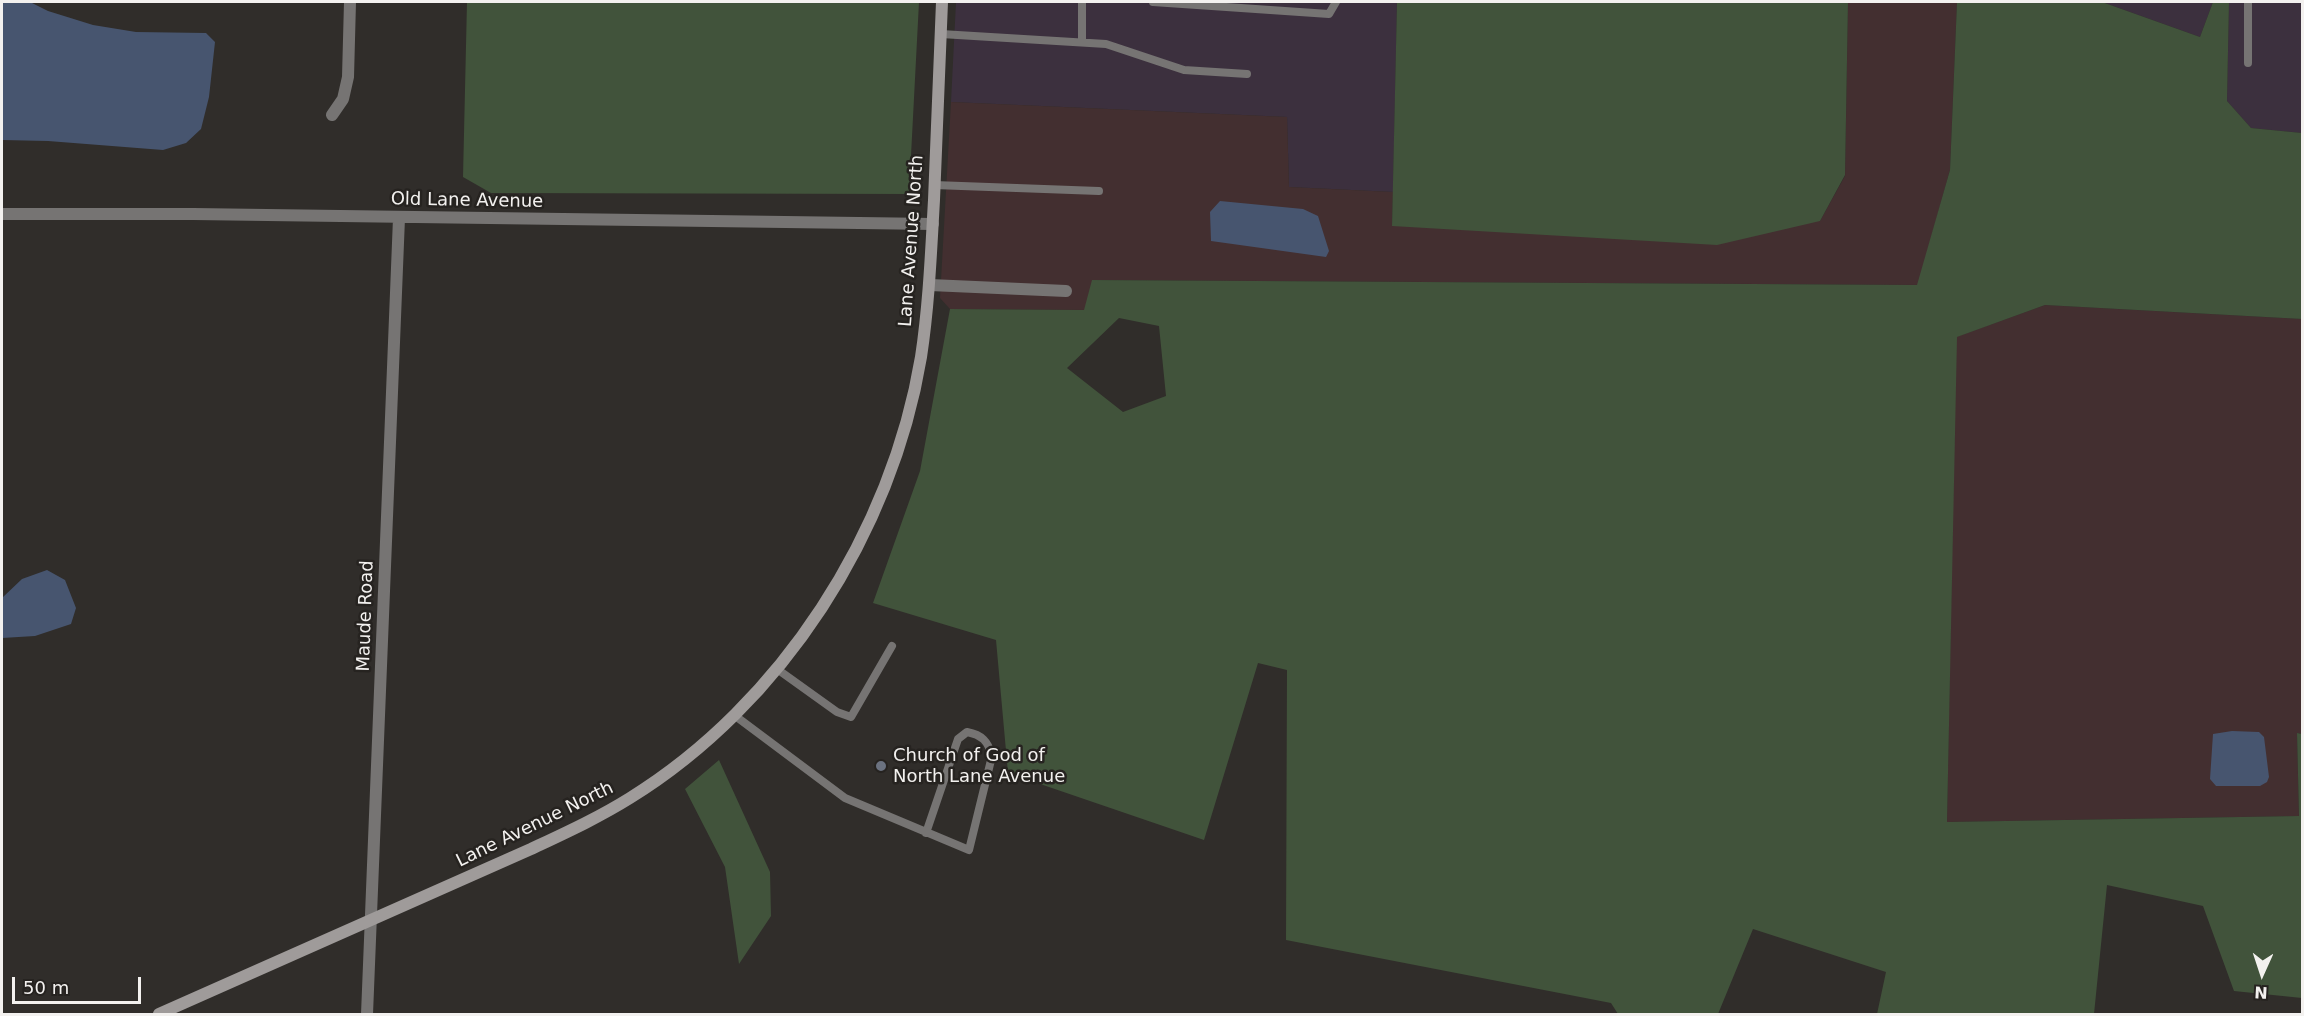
<!DOCTYPE html>
<style>
body{margin:0}
#map{position:relative;width:2304px;height:1016px;overflow:hidden;background:#302d2a;font-family:"DejaVu Sans",sans-serif}
canvas{display:block}
.frame{position:absolute;inset:0;border:3px solid #f3f1ef;pointer-events:none}
.north{position:absolute;left:2232px;top:944px;width:60px;height:60px;-webkit-text-stroke:4px #262320;paint-order:stroke;rotate:183deg;font-size:16px;font-weight:700;line-height:24px;text-align:center;color:#f3f1ef}
.north::after{content:'';display:block;margin:auto;width:21px;height:27px;background:#f3f1ef;clip-path:polygon(50% 0,100% 100%,50% 72%,0 100%)}
.scale{position:absolute;left:12px;top:977px;width:129px;height:27px;box-sizing:border-box;border:3px solid #f3f1ef;border-top:0;padding-left:8px;font-size:18px;line-height:21px;white-space:nowrap;color:#f3f1ef;-webkit-text-stroke:4px #262320;paint-order:stroke}
</style>
<div id="map">
<canvas width="2304" height="1016"></canvas>
<div class="frame"></div>
<div class="north">N</div>
<div class="scale">50 m</div>
</div>
<script>
const ctx = document.querySelector('canvas').getContext('2d');
ctx.lineJoin = 'round';
function fill(path, color) { ctx.fillStyle = color; ctx.fill(path, 'evenodd'); }
function trace(path, color, width, dash) { ctx.strokeStyle = color; ctx.lineWidth = width; ctx.lineCap = dash ? 'butt' : 'round'; ctx.setLineDash(dash || []); ctx.stroke(path); }
function label(font, color, halo, rows, align = 'center') {
  ctx.font = font + ' "DejaVu Sans",sans-serif'; ctx.lineWidth = 5; ctx.setLineDash([]); ctx.textBaseline = 'middle'; ctx.strokeStyle = halo; ctx.fillStyle = color; for (const [text, x, y, turn = 0] of rows) {
    ctx.save(); ctx.translate(x, y); ctx.rotate((+turn || 0) * Math.PI / 180); ctx.textAlign = isNaN(turn) ? turn : align; if (halo) ctx.strokeText(text, 0, 0); ctx.fillText(text, 0, 0); ctx.restore();
  }
}
fill(new Path2D(`
 M956 2H1397L1393 192 1289 187 1287 117 951 102Z
 M2102 2H2213L2200 37Z
 M2229 2H2302V133L2251 128 2227 101Z`), '#3c303e');
fill(new Path2D(`
 M1848 2H1957L1950 170 1918 285 1093 280 1085 310 950 309 940 298 951 102 1287 117 1289 187 1393 192 1392 225 1820 221 1845 176Z
 M2045 305 2302 319V734L2297 733 2299 816 1947 822 1956 337Z`), '#432f30');
fill(new Path2D(`
 M467 2H919L909 194 491 193 463 177Z
 M1397 2H1848L1845 175 1820 221 1717 245 1392 226Z
 M1957 2H2102L2200 37 2213 2H2229L2227 101 2251 128 2302 133V319L2045 305 1957 337 1947 822 2299 816 2297 733 2302 734V998L2234 991 2203 906 2107 885 2094 1014H1877L1886 972 1753 929 1718 1014H1618L1611 1003 1286 940 1287 670 1258 663 1204 840 1008 773 996 640 873 603 920 471 950 309 1084 310 1092 280 1917 285 1950 170ZM1119 318 1159 326 1166 396 1123 412 1067 368Z
 M719 760 770 872 771 916 739 964 725 867 685 789Z`), '#41533b');
fill(new Path2D(`
 M2 2H30L48 11 93 25 136 32 206 33 215 42 209 97 201 129 186 143 163 150 48 141 2 140Z
 M1220 201 1303 209 1318 216 1329 251 1326 257 1211 241 1210 212Z
 M47 570 65 580 76 608 71 624 35 636 2 638V598L22 579Z
 M2232 731 2259 732 2264 737 2269 777 2267 782 2260 786H2216L2210 779 2213 734Z`), '#47556f');
trace(new Path2D(`
 M1082 2V42
 M1153 2 1329 14 1336 2
 M2248 2V63
 M941 34 1106 44 1184 70 1247 74
 M934 185 1099 191
 M777 669 837 712 851 717 892 646
 M734 715 845 798 969 850 992 756C988 741 982 735 967 732L958 739 926 833`), '#767473', 8);
trace(new Path2D(`
 M332 115 343 99 348 77 350 2
 M2 214H193L933 224
 M930 285 1066 291
 M367 1014 399 218`), '#767473', 12);
trace(new Path2D(`
 M159 1014 531 849C565 833 598 818 630 798 782 704 892 532 921 357 929 304 931 252 934 200 937 134 939 68 942 2`), '#9f9b9a', 12);
for (const [x, y, r, color] of [
 [881,766,6,"#6b7280"]
]) { const dot = new Path2D(); dot.arc(x, y, r, 0, 2 * Math.PI); ctx.fillStyle = color; ctx.fill(dot); trace(dot, '#262320', 2); }
label('18px', '#f3f1ef', '#262320', [
 ["Old Lane Avenue",467,201,1],
 ["Lane Avenue North",912,241,-86],
 ["Maude Road",366,616,-88],
 ["Lane Avenue North",535,825,-26]
]);
label('18px', '#f3f1ef', '#262320', [
 ["Church of God of",893,756],
 ["North Lane Avenue",893,777]
], 'left');
</script>
